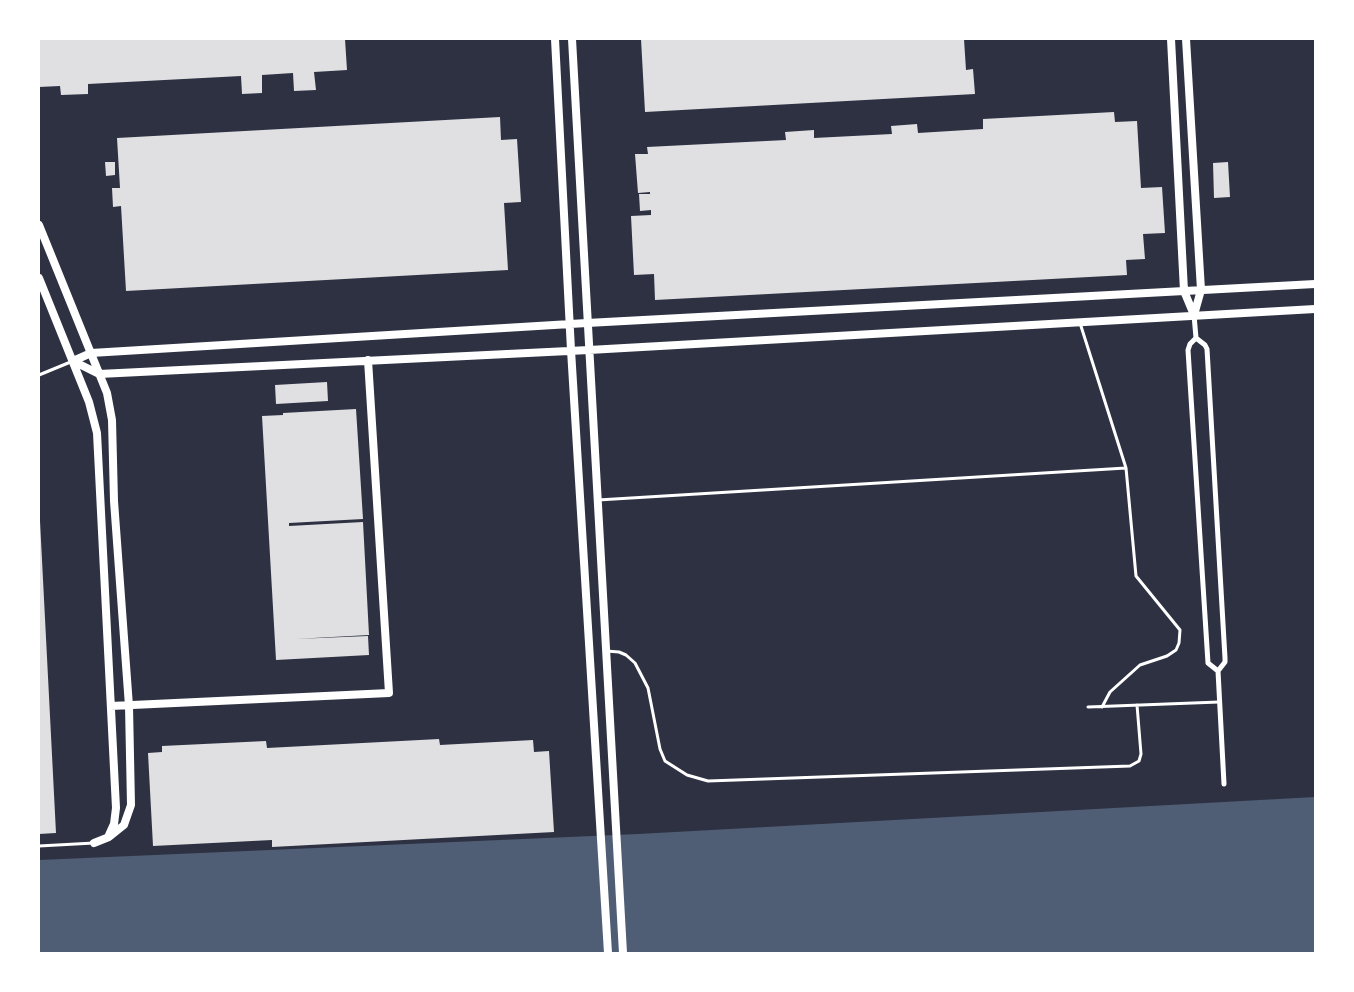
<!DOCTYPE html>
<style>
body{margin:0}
#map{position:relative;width:1354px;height:992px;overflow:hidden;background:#2d3142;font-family:"Golos Text",sans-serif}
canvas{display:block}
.frame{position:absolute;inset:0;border:40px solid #fff;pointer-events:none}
</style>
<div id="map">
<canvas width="1354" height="992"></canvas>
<div class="frame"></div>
</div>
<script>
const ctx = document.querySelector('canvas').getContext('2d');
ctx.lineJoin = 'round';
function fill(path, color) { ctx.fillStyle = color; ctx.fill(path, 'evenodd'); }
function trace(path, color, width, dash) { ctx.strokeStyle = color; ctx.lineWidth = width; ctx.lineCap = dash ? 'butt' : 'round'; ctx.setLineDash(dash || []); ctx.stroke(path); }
fill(new Path2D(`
 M1315 797V953H39V860L638 834Z`), '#4f5d75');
fill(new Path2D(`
 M39 39H345L347 70 314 72 316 90 294 91 293 73 262 75V93L242 94 241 76 88 84V94L61 95 60 86 39 87Z
 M641 39H964L966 70 973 69 975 94 645 112Z
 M1114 112 1115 122 1137 121 1141 188 1162 187 1165 233 1143 234 1145 259 1126 260 1127 275 655 300 654 274 634 275 631 216 651 215V210L640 211 639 194H650V192L638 193 635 154H648L647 147 786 140 785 132 814 130V138L892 134 891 126 917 124 918 133 983 129V119Z
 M500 117 501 140 517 139 521 202 504 203 508 270 126 291 121 206 113 207 112 188H120L117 138Z
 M105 162H115V175L106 176Z
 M1228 162 1230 197 1214 198 1213 163Z
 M327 382 328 401 276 404 275 385Z
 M356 409 363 519 289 523V526L363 522 369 635 295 639 368 636 369 655 276 660 262 416 283 415V413Z
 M39 521H40L56 833 39 834Z
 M439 739 440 745 533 740 534 752 549 751 554 832 272 847V840L153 846 148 753 162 752V746L266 741 267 748Z`), '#e0e0e3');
trace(new Path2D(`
 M1080 323 1126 468 1136 576 1180 630 1179 643 1176 650 1167 656 1140 665 1110 692 1102 707
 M39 375 73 361
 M598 500 1126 468
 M606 651 619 652 626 655 635 663 648 688 660 749 665 761 687 775 708 781 1130 766 1139 761 1141 754 1137 705
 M1088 707 1219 702
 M39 846 94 843`), '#fff', 3);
trace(new Path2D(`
 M1194 315 1196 338 1205 345 1207 349 1225 658V662L1218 671 1224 784
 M1196 338 1190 344 1188 350 1208 663 1218 671`), '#fff', 5);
trace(new Path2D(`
 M555 39 571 350 608 953
 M572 39 623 953
 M1171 39 1184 291 1194 315
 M1186 39 1201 290 1194 315
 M39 225 107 393 112 420 114 501 129 706 131 805 124 825 109 837 94 843
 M39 278 89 402 97 433 116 808 114 824 109 835
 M73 361 99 374 589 350 1315 309
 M73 361 91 353 587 323 1315 284
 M111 706 389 693 368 360`), '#fff', 8);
</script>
